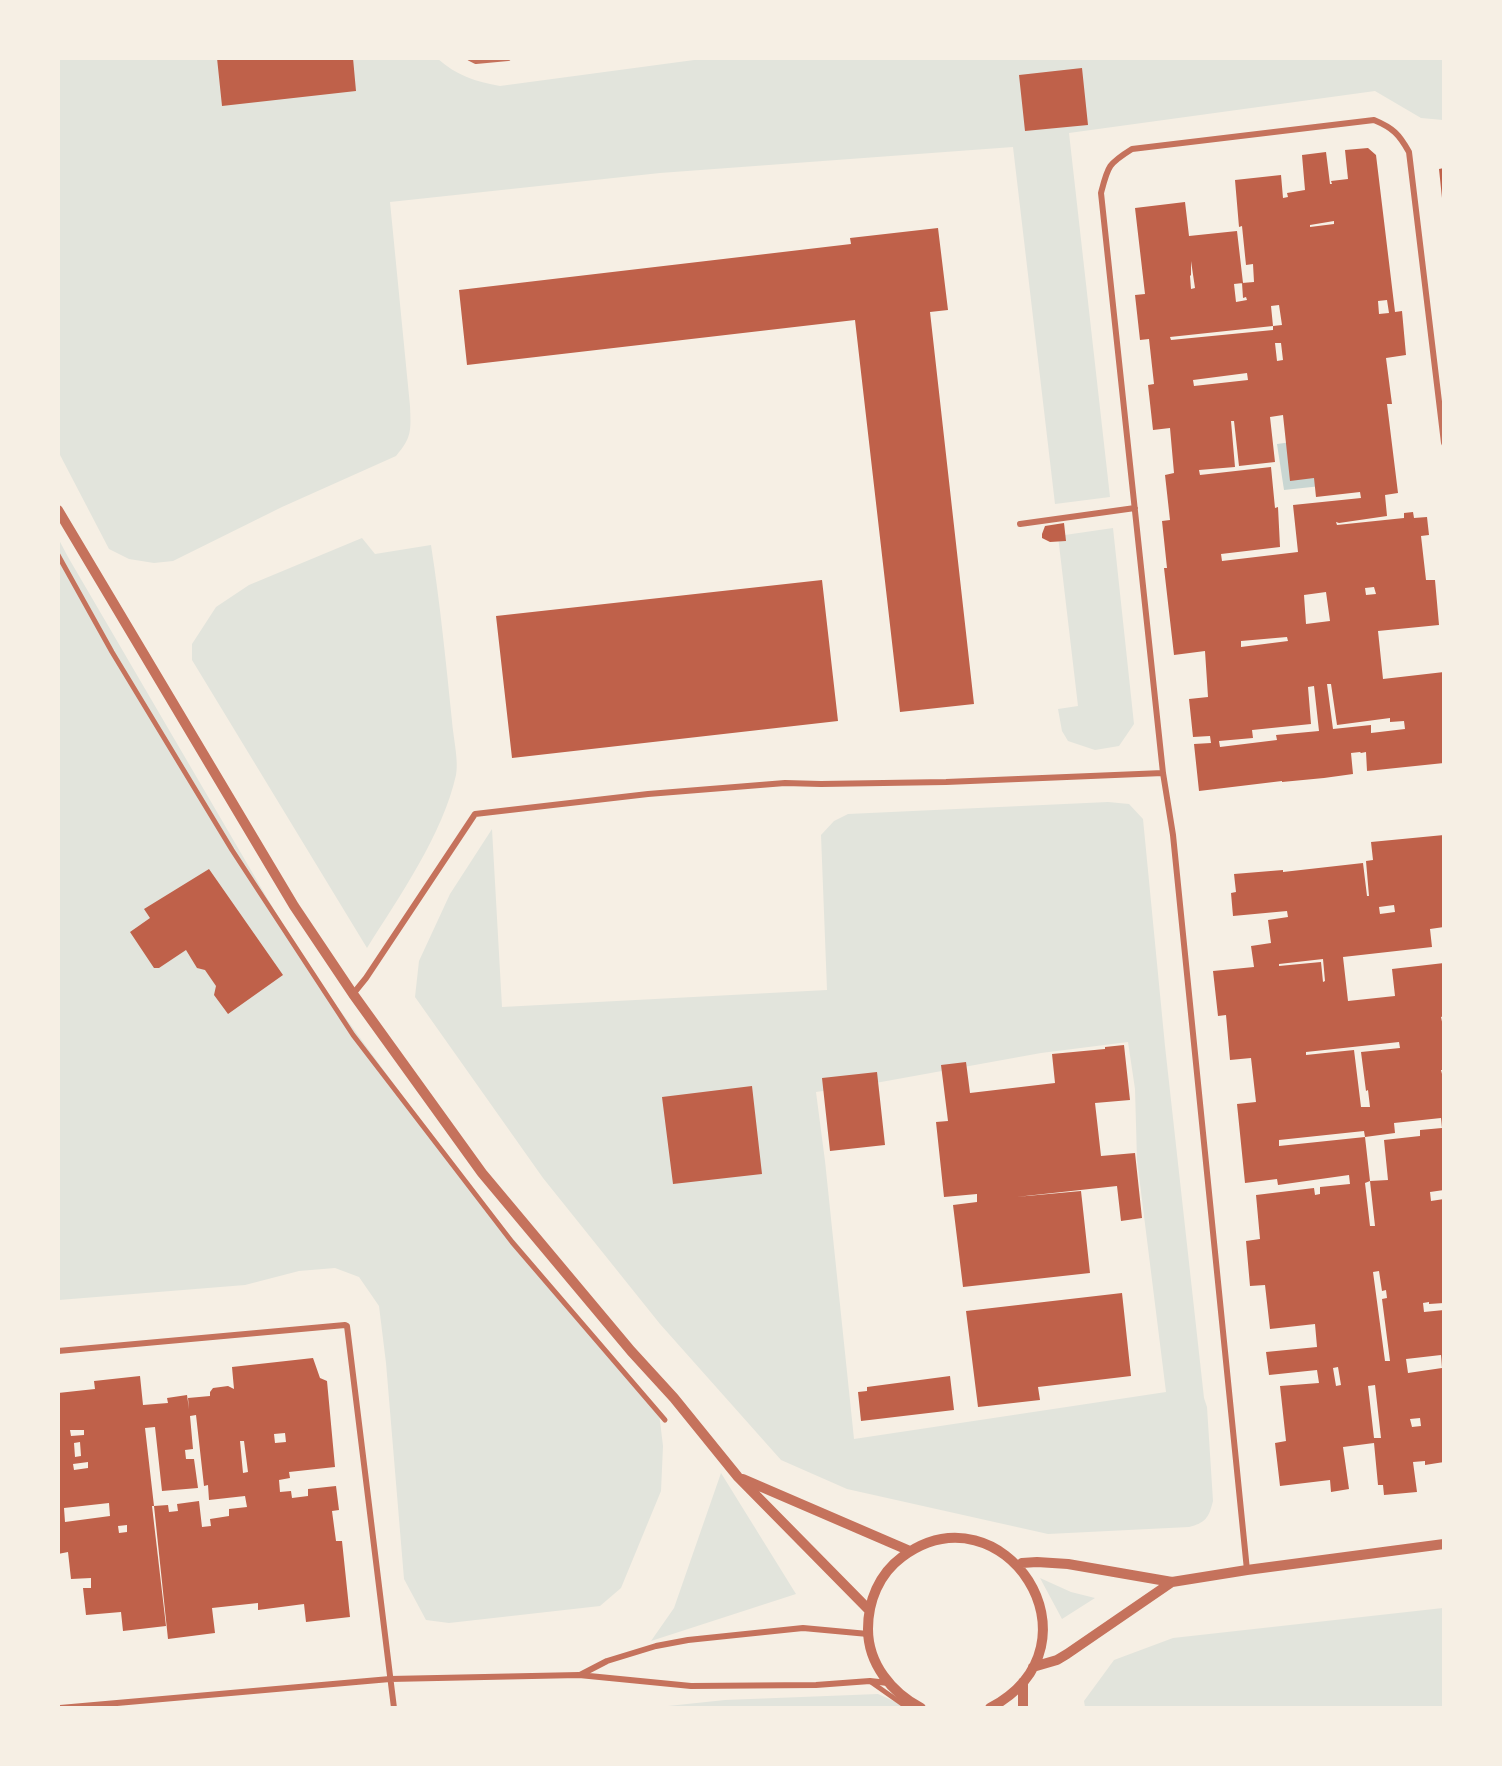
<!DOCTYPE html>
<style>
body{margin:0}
#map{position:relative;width:1502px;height:1766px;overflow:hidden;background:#f6efe4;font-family:Karla,sans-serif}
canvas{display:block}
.frame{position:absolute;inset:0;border:60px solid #f6efe4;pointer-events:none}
</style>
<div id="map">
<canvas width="1502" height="1766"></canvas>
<div class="frame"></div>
</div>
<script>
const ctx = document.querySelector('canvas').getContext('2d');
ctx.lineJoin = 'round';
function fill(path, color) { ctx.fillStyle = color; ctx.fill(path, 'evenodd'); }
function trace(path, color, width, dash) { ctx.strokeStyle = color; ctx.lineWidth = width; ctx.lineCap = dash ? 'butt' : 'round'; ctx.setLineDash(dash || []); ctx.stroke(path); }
fill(new Path2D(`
 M709 58 1443 59V120L1421 118 1375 91 1069 133 1110 497 1055 504 1013 147 660 173 390 202 410 406C411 431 412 437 396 456L282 507 173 561 154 563 129 559 109 549 59 453V59H438C456 75 476 82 500 86Z
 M1113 528 1134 724 1119 746 1095 750 1068 741 1062 731 1058 709 1078 706 1058 536Z
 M58 538 68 557 304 961 464 1180 659 1413 663 1446 661 1491 621 1588 600 1606 449 1623 426 1620 404 1579 386 1363 379 1306 359 1277 335 1268 299 1271 245 1285 59 1300Z
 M362 538 375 554 431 545C440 603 446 662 452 721 453 736 459 761 456 775 443 834 399 897 367 948L192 660V644L216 607 249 585Z
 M1108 802 1129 804 1143 819 1165 1046 1204 1398 1207 1407 1213 1501C1209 1518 1205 1523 1189 1527L1048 1534 847 1489 781 1460 660 1324 543 1178 415 997 419 961 450 894 492 829 502 1007 827 990 821 835 834 821 848 814ZM1128 1042 1135 1089 1137 1160 1166 1392 854 1439 825 1161 816 1092 870 1084 1041 1053Z
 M721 1473 796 1594 651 1641 674 1608Z
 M1040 1578 1071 1592 1095 1598 1062 1619Z
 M1443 1608V1707H1085L1084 1701 1114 1660 1173 1638Z
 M878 1694 907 1707 649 1708 725 1700Z`), '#e2e4dc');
fill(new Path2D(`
 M1342 435 1349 483 1284 490 1277 444Z`), '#c9d6d2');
fill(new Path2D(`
 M217 58H353L356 91 222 106Z
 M1082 68 1088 125 1025 131 1019 75Z
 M1368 148 1376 155 1395 312 1402 311 1406 355 1386 358 1392 404H1387L1398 493 1385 495 1387 516 1339 523 1336 522 1337 525 1404 518V513L1413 512 1414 518 1427 517 1429 535 1421 536 1426 580H1435L1439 625 1378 631 1383 679 1444 672V763L1367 771 1366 752 1361 753 1360 752 1351 753 1353 774 1324 778 1282 782V781L1199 791 1194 744 1211 743 1210 736 1193 737 1189 699 1208 697 1205 651 1174 655 1164 568H1167L1162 521 1170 520 1165 475 1174 473 1170 428 1153 430 1148 385 1154 384 1149 339 1140 340 1135 295 1145 294 1135 208 1185 202 1189 236 1237 231 1243 283 1234 284 1236 302 1247 300 1246 297 1243 298 1242 283 1254 282 1253 264 1246 265 1242 226 1239 227 1235 180 1281 175 1283 198 1288 197 1287 193 1305 190 1302 155 1326 152 1330 184H1332L1331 181 1348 179 1345 150ZM1334 221V224L1310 227V225ZM1191 261 1195 288 1191 289 1190 276 1191 275ZM1387 300 1389 313 1379 314 1378 301ZM1279 305 1282 325 1273 326V330L1171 340 1170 337 1273 326 1271 306ZM1275 343H1281L1283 360 1277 361ZM1247 373 1248 380 1194 386 1193 380ZM1283 415 1290 481 1314 478 1316 497 1360 492 1361 498 1293 505 1298 552 1222 561 1221 554 1280 547 1278 507 1275 508 1271 467 1200 475 1199 470 1235 467 1231 421H1234L1239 466 1275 462 1270 417ZM1374 587 1376 594 1366 595 1365 588ZM1326 592 1330 621 1306 624 1304 595ZM1287 637 1288 641 1241 647V641ZM1327 684H1331L1337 725 1390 718V722L1404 721 1405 729 1371 733V725L1333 729ZM1314 686 1319 731 1276 735 1277 740 1220 747 1219 741 1253 738 1252 730 1311 724 1308 687Z
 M1444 168V198H1442L1439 169Z
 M938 228 948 310 930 312 974 704 900 712 855 320 467 365 459 290 851 244 850 238Z
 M1064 523 1066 541 1050 542 1042 538V534L1045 526Z
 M822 580 838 721 512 758 496 616Z
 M1444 835V927L1430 929 1432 947 1343 957 1348 1001 1395 996 1392 969 1444 963V1016L1441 1017 1444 1031V1070H1441L1444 1082V1190L1430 1192 1431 1201 1444 1199V1303L1429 1304V1302L1423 1303 1424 1312 1444 1310V1462L1425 1465V1461L1413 1462 1417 1492 1384 1495 1383 1485H1378L1374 1443 1343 1447 1349 1489 1331 1492 1330 1480 1280 1486 1275 1443 1286 1441 1280 1386 1319 1383 1317 1370 1269 1375 1266 1352 1317 1347 1315 1324 1270 1329 1265 1285 1250 1286 1246 1241 1260 1239 1256 1195 1314 1188 1315 1195 1320 1194V1187L1350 1184 1349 1175 1278 1185 1277 1179 1245 1183 1237 1104 1256 1102 1251 1058 1230 1060 1226 1015 1218 1016 1213 971 1254 967 1251 946 1271 943 1268 920 1288 917 1287 911 1233 916 1231 893 1236 892 1234 874 1283 870V872L1363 863 1367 896H1369L1366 861 1373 860 1371 842ZM1394 905 1395 912 1380 914 1379 907ZM1323 959 1325 981 1323 982 1321 962 1279 966V964ZM1399 1042 1400 1048 1361 1052 1366 1091 1368 1090 1370 1107H1361L1354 1050 1306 1055V1052ZM1441 1118 1442 1128 1420 1130V1136L1384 1140 1388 1180 1370 1181 1375 1226H1370L1365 1183 1370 1181 1365 1137 1279 1146V1140L1364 1131 1365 1137 1395 1133 1394 1123ZM1379 1271 1382 1291 1386 1290 1387 1298 1382 1299 1390 1361H1385L1373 1272ZM1441 1355 1442 1368 1408 1373 1406 1359ZM1338 1367 1341 1385 1336 1386 1333 1368ZM1375 1385 1381 1438H1374L1368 1386ZM1420 1418 1421 1426 1412 1427 1410 1419Z
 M209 869 283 975 228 1014 214 995 216 986 205 970 197 968 186 950 159 968H154L130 932 150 918 144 909Z
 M1124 1045 1130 1100 1095 1103 1101 1156 1135 1153 1142 1218 1121 1221 1117 1186 1016 1197 1081 1191 1090 1273 963 1287 953 1205 977 1202V1194L944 1197 936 1122 948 1121 941 1065 966 1062 970 1093 1055 1083 1052 1054 1105 1049V1047Z
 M877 1072 885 1145 830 1151 822 1078Z
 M752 1086 762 1174 673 1184 662 1097Z
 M1122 1293 1131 1376 1038 1387 1040 1400 978 1407 966 1311Z
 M313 1358 320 1378 327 1381 335 1467 289 1472 290 1478 279 1480 280 1492 291 1491 292 1498 308 1496V1489L336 1486 339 1510 332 1511 336 1541H342L350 1617 306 1622 304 1604 258 1610V1603L212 1608 215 1633 168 1639 154 1506H152L166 1626 123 1631 121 1612 86 1615 83 1588H91V1578L71 1579 68 1552 58 1554V1393L95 1389 94 1381 140 1376 143 1405 168 1403 167 1398 187 1395 189 1409 188 1398 210 1396V1392L213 1388 228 1386 234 1389 232 1367ZM196 1415 204 1486 208 1485 209 1500 245 1496 247 1507 229 1509V1516L210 1519 211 1526 202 1527 199 1501 177 1504 178 1511 169 1512 168 1505 154 1506 145 1428 155 1427 162 1491 198 1488 194 1459H186L185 1450 193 1449 190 1416ZM70 1430H84V1435L71 1436ZM285 1433 286 1442 275 1443 274 1434ZM240 1441H244L248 1472 243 1473ZM80 1442 81 1456 75 1457 74 1443ZM88 1462V1468L74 1470 73 1464ZM109 1503 110 1516 65 1522 64 1508ZM127 1525V1532L119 1533 118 1526Z
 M950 1376 954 1410 861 1421 858 1392 867 1391V1387Z`), '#bf614a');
trace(new Path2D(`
 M58 555 112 652 232 850 353 1035 512 1242 665 1420
 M871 1682 908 1708`), '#c5725c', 5);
trace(new Path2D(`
 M470 58 476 61 508 58
 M1020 524 1135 508
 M353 994 366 978 475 814 648 794 785 783 821 784 946 782 1163 773
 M58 1351 345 1325 347 1326 394 1708
 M1247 1570 1173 835 1163 773 1101 193C1108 166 1108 164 1132 149L1374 120C1393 128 1399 134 1409 152L1444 443
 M580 1675 607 1661 656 1646 688 1640 803 1628 868 1634
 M60 1708 390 1679 579 1675 691 1686 816 1685 870 1681 888 1683`), '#c5725c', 6);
trace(new Path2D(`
 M58 510 294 906 353 994 482 1173 631 1351 674 1398 738 1477 869 1610
 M743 1479 910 1551
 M1018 1566 1022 1563 1037 1562 1068 1564 1172 1582 1247 1570 1444 1544
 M1033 1667 1057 1660 1067 1654 1172 1582
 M921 1708C892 1693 868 1664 868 1629 868 1601 879 1574 902 1557 1002 1483 1110 1644 990 1708
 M1023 1708V1682`), '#c5725c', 10);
</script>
